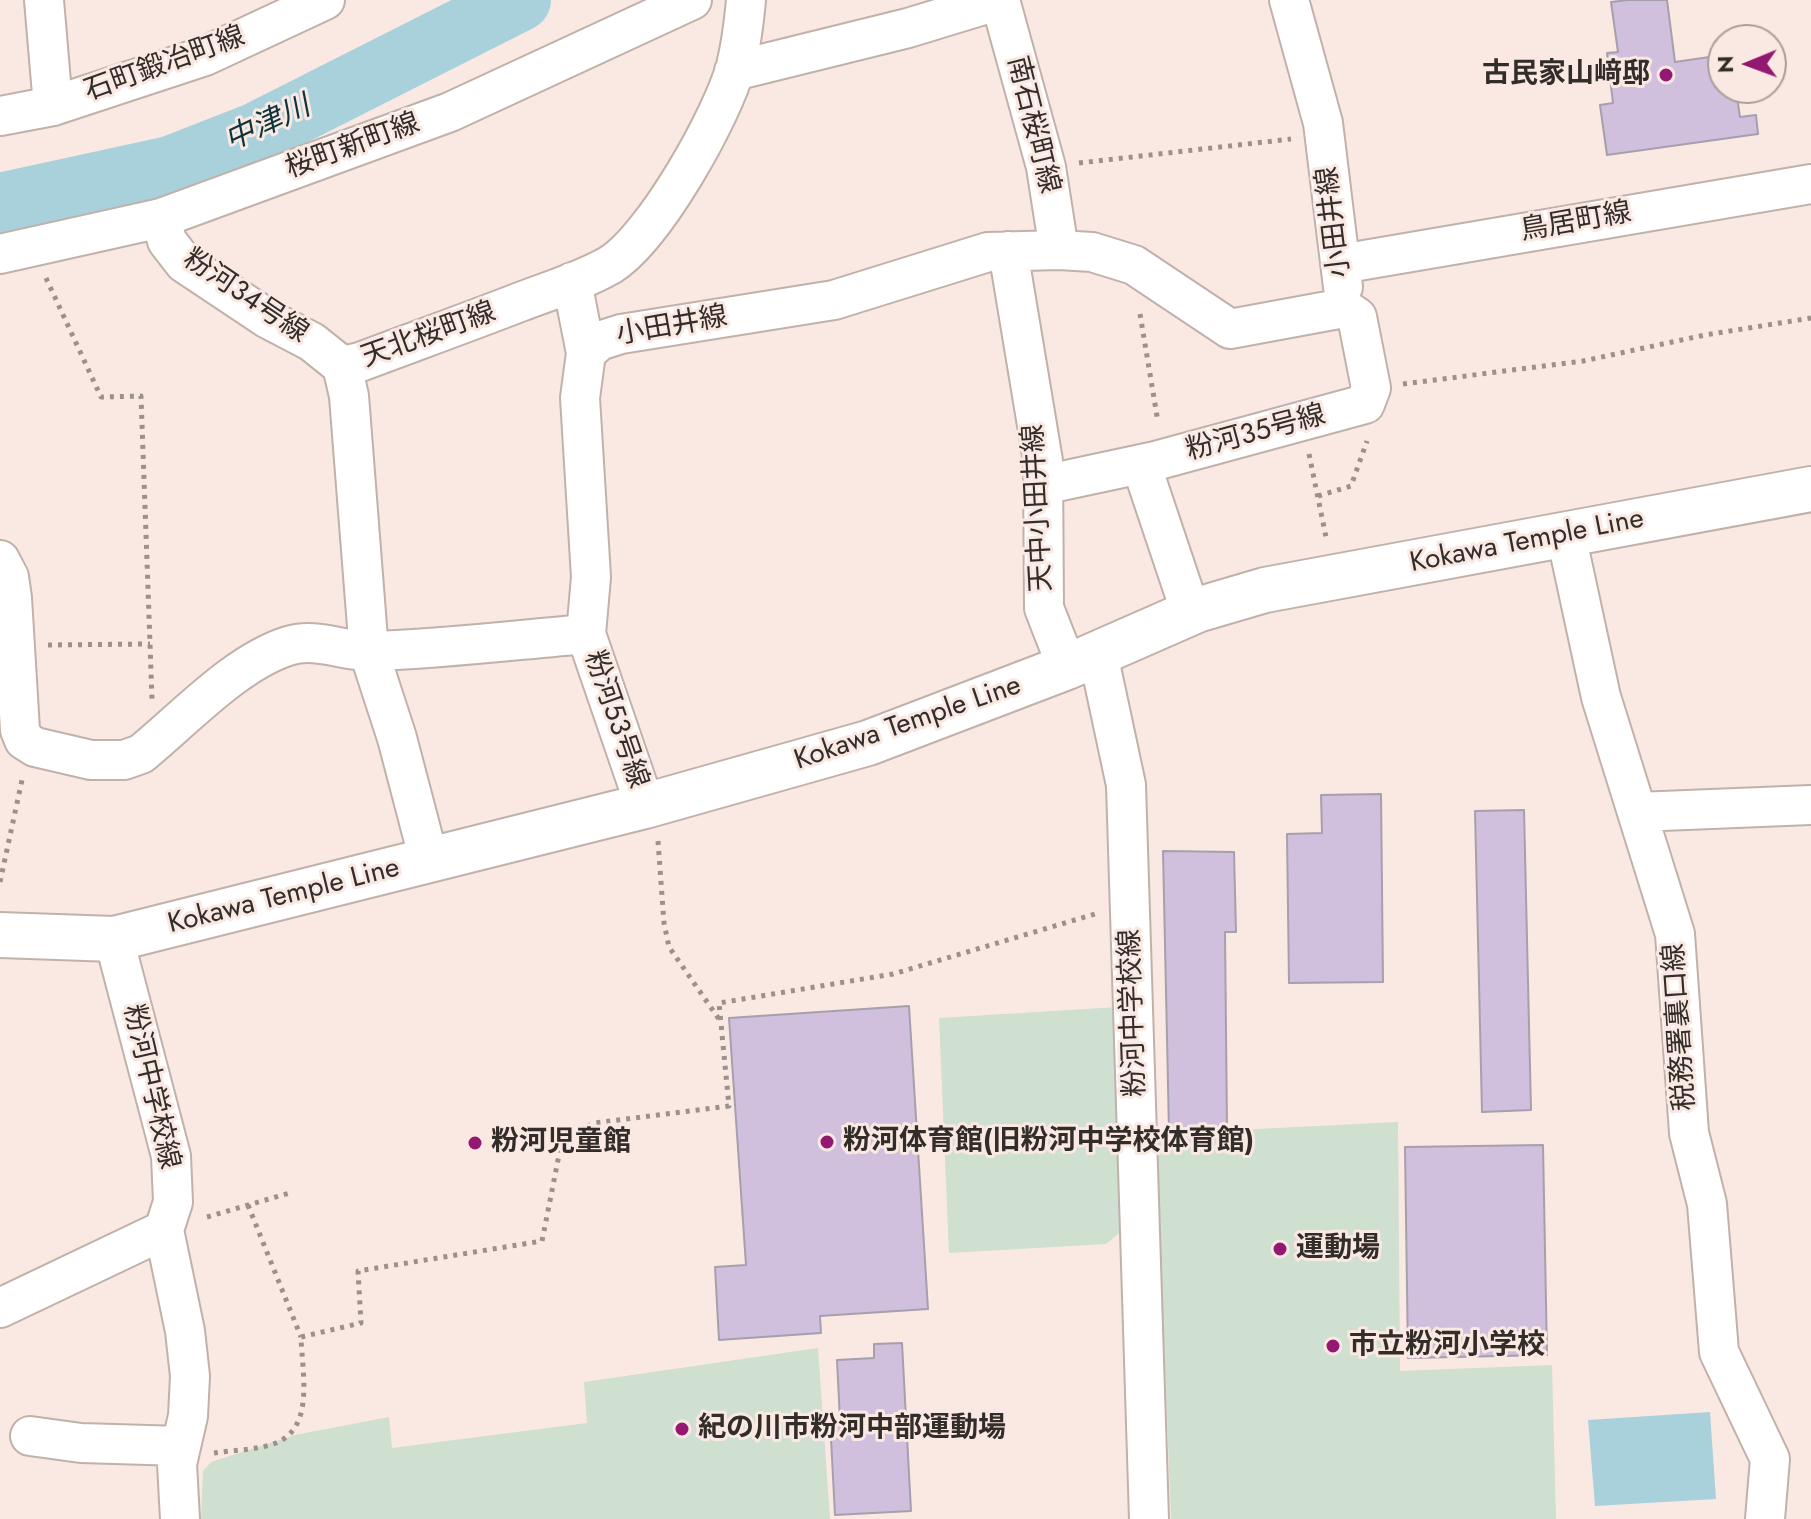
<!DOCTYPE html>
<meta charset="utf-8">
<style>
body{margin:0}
#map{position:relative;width:1811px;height:1519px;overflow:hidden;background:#fae9e2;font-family:Jost,sans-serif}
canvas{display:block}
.north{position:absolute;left:1707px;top:24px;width:80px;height:80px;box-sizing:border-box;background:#fae9e2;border:2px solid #aa9e98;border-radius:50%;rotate:269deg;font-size:22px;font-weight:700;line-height:32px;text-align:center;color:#332d2a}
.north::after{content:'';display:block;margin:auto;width:28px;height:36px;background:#941772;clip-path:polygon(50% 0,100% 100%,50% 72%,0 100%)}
</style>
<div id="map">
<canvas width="1811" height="1519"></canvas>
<div class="north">N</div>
</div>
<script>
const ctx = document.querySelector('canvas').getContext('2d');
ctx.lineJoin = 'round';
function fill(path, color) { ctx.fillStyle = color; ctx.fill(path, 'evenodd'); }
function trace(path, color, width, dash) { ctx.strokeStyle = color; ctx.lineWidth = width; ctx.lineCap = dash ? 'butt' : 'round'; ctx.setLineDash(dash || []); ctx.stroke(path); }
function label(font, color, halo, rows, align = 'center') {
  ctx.font = font + ' Jost,"Noto Sans JP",sans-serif'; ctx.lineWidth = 6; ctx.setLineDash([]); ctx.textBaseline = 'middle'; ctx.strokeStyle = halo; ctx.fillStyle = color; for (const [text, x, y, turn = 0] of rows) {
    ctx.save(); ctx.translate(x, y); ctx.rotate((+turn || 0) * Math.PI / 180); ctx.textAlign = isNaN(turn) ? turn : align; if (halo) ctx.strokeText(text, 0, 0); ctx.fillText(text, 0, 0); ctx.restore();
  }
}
fill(new Path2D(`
 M1118 1007 1124 1229 1106 1244 949 1253 939 1018Z
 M1398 1122 1400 1371 1552 1365 1556 1519H1171L1156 1134Z
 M818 1348 830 1519H201L203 1471 211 1462 295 1435 389 1417 392 1448 587 1423 584 1382Z`), '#cfdfd0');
fill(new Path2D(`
 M1710 1412 1716 1499 1595 1506 1588 1420Z`), '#a9d1dc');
trace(new Path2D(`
 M0 204 170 167 257 133 520 0`), '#a9d1dc', 62);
const building = new Path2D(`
 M1628 0H1667L1675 62 1723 55V88H1748L1736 90 1740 117 1756 115 1758 134 1607 155 1600 105 1613 103 1607 53 1618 52 1611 2Z
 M1381 794 1383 982 1289 983 1287 834 1322 833 1321 795Z
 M1524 810 1531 1110 1482 1112 1475 811Z
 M1163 851 1234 852 1236 932H1225L1227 1129 1169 1132Z
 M909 1006 928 1309 820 1316 821 1333 719 1340 715 1267 746 1265 729 1018Z
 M1543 1145 1547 1355 1408 1358 1405 1147Z
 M902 1343 911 1511 835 1515 830 1420H840L837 1360 874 1358V1344Z`);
fill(building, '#d0bfdd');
trace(building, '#a69fac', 2);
const street = new Path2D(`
 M44 0 53 106
 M1000 0 1046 167 1059 250
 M1289 0 1323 123 1343 287
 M734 71 908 28 1000 0
 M0 116 53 106 205 56 325 0
 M161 218 167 241 184 263 268 319 312 342 342 366
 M1008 251 1043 461 1044 608 1067 667
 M0 254 161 218 450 112 692 0
 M1341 264 1811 184
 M572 282 586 353
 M1141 464 1191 613
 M1043 485 1155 461 1365 404 1371 388 1357 317 1344 308
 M1566 535 1601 697 1675 934 1689 1133 1707 1204 1719 1352 1770 1459 1765 1519
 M0 560 9 577 12 598 20 730 24 740 35 747 91 760H124L141 754C184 719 235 663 288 646 317 637 344 652 373 651 444 649 515 640 586 634L591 577 580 398 586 353 599 341 621 334 834 300 988 252 1059 250 1092 252 1134 265 1230 329 1344 308
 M586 634 645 806
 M1098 654 1126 785 1149 1519
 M1637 812 1811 805
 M429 860 397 738 369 652 349 396 342 366 360 362C413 342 466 323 520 302 549 291 582 281 610 265 654 238 722 117 736 66 741 45 744 22 746 0
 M114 939 171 1156 173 1202 164 1230 185 1331 190 1376 188 1416 177 1464 180 1519
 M0 1308 164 1230
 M30 1436 81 1443 181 1446`);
const secondary = new Path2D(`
 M0 935 114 939 645 806 868 743 1067 667 1197 610 1265 590 1811 489`);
trace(street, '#c1b1ab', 42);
trace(secondary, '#c1b1ab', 48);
trace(new Path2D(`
 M1079 163 1291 139
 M46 278 101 397 141 396 152 699
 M1140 314 1158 422
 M1403 384 1583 361 1705 335 1811 318
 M1309 454 1327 542
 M1318 496 1351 486 1367 441
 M48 645 150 644
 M658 841 664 923 669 947 721 1022
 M0 882 22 780
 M248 1205 301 1337
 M207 1217 293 1192
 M214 1453C233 1450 258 1450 276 1443 315 1427 302 1372 301 1337L361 1323 358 1271 542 1241 560 1150 571 1134 594 1123 729 1106 719 1003 893 974 1095 914`), '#9c908b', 5, [4, 6]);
trace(street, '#fff', 38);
trace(secondary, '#fff', 44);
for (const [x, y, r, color] of [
 [1666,75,8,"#941772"],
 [827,1142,8,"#941772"],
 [475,1143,8,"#941772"],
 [1280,1249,8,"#941772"],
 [1333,1346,8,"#941772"],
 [682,1429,8,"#941772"]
]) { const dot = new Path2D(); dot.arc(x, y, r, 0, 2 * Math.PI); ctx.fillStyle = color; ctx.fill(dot); trace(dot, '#fae9e2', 3); }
label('28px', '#332d2a', '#fae9e2', [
 ["石町鍛冶町線",165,65,-20],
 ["南石桜町線",1032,125,76],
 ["桜町新町線",353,147,-20],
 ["小田井線",1335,222,-97],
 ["鳥居町線",1576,223,-10],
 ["粉河34号線",245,297,34],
 ["小田井線",672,327,-10],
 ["天北桜町線",429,336,-20],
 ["粉河35号線",1256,434,-15],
 ["天中小田井線",1039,508,-93],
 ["Kokawa Temple Line",1527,542,-11],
 ["粉河53号線",615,720,71],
 ["Kokawa Temple Line",908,724,-19],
 ["Kokawa Temple Line",284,897,-14],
 ["粉河中学校線",1134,1013,-92],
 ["税務署裏口線",1681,1027,-94],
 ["粉河中学校線",150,1087,77]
]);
label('bold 28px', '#332d2a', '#fae9e2', [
 ["古民家山﨑邸",1650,75,"right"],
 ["粉河体育館(旧粉河中学校体育館)",843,1142],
 ["粉河児童館",491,1143],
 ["運動場",1296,1249],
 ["市立粉河小学校",1349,1346],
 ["紀の川市粉河中部運動場",698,1429]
], 'left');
label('italic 30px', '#0d343c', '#fae9e2', [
 ["中津川",268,125,-25]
]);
</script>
